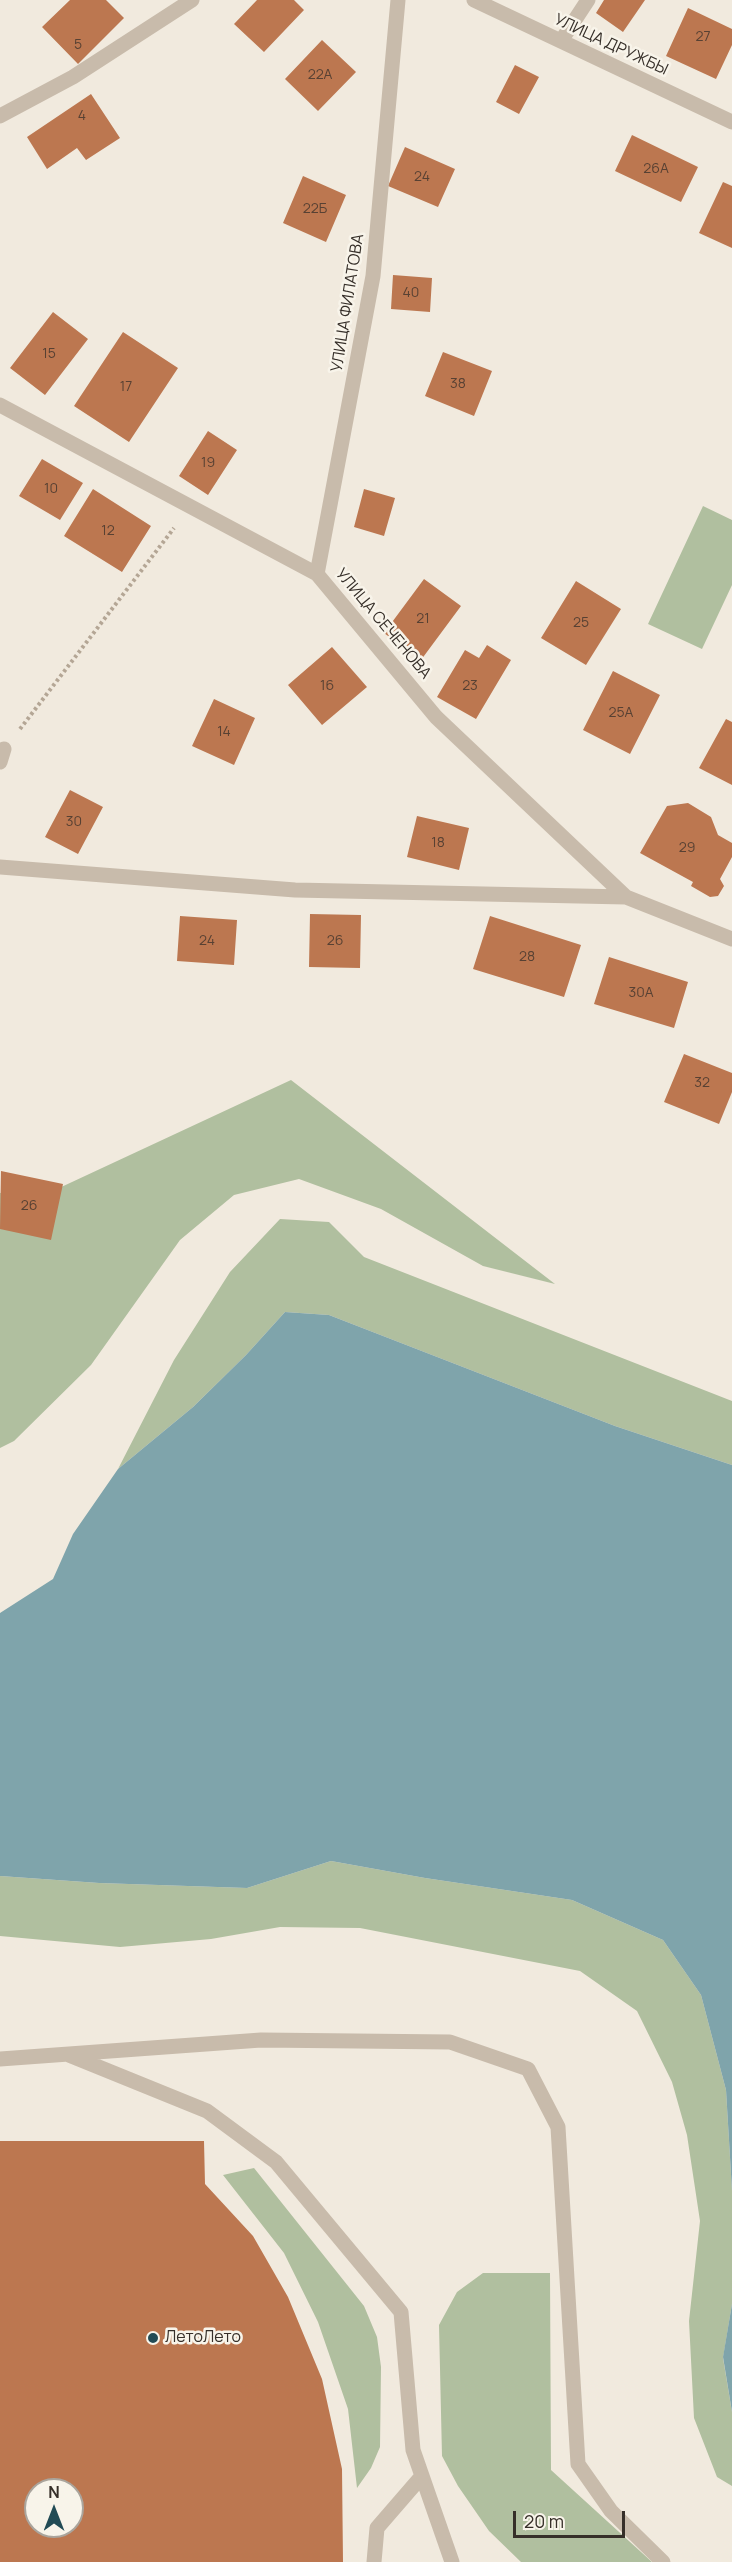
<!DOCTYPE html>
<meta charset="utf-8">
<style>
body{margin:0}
#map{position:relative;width:732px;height:2562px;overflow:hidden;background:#f1eade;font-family:Manrope,sans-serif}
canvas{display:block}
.north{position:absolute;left:24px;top:2478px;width:60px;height:60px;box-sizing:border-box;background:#f8f4ea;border:2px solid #aaa59d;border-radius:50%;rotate:0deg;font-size:16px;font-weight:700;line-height:24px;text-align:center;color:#362f29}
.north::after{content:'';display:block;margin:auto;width:21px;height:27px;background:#224b55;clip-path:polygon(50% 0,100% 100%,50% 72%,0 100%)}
.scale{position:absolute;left:513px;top:2511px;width:112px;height:27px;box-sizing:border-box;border:3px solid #362f29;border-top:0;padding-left:8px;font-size:18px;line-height:21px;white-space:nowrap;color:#362f29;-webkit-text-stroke:4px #f8f4ea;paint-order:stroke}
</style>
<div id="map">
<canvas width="732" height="2562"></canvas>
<div class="north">N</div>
<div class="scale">20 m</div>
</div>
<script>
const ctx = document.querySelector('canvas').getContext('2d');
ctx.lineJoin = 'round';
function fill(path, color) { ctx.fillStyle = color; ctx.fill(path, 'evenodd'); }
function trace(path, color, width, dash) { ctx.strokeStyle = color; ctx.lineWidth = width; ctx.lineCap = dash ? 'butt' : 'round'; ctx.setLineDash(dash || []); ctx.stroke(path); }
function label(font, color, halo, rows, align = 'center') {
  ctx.font = font + ' Manrope,sans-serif'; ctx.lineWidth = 5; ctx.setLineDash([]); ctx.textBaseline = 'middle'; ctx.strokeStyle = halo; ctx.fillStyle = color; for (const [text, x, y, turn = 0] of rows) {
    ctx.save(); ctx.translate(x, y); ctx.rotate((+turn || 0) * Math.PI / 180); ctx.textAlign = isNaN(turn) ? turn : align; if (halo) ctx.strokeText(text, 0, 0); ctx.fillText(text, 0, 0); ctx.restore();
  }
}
fill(new Path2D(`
 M703 506 732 520V585L702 649 648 624Z
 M291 1080 555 1284 483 1266 381 1209 299 1179 234 1195 180 1240 91 1365 14 1441 0 1448V1193L57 1189Z
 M280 1219 329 1222 364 1257 732 1401V1465L615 1426 329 1315 285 1312 246 1355 193 1407 118 1469 174 1360 230 1272Z
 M331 1861 425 1878 572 1900 663 1940 701 1995 726 2090 732 2191V2304L723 2358 732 2412V2486L717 2477 694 2418 689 2321 700 2221 687 2135 672 2082 637 2011 580 1971 360 1928 280 1927 211 1939 120 1947 0 1936V1876L99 1883 247 1888Z
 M254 2168 364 2306 377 2337 381 2367 380 2447 371 2468 357 2488 348 2409 318 2322 284 2253 223 2175Z
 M483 2273H550L551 2470 652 2562H521L489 2531 458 2486 442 2456 439 2325 457 2292Z`), '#b0bf9f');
fill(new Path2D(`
 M285 1312 329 1315 615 1426 732 1465V2191L726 2090 701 1995 663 1940 572 1900 425 1878 331 1861 247 1888 99 1883 0 1876V1613L53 1579 73 1534 118 1469 193 1407 246 1355Z
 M732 2304V2412L723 2357Z`), '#7fa4ab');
fill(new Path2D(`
 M70 0H106L124 18 78 64 42 27Z
 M257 0H294L304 10 264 52 234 24Z
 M604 0H645L623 32 596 13Z
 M688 8 732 29V45L716 79 666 56Z
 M322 40 356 72 318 111 285 79Z
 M515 65 539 77 519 114 496 102Z
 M91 94 120 138 86 160 77 148 47 169 27 137Z
 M632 135 698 167 681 202 615 171Z
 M405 147 455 169 438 207 388 186Z
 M303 176 346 195 326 242 283 223Z
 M723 182 732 186V248L699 233Z
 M393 275 432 278 430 312 391 309Z
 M53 312 88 339 45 395 10 368Z
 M123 332 178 368 129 442 74 406Z
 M443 352 492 371 474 416 425 396Z
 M208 431 237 450 208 495 179 476Z
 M42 459 83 483 60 520 19 496Z
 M93 489 151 526 122 572 64 536Z
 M364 489 395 498 384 536 354 527Z
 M424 579 461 606 421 660 384 633Z
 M576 581 621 609 586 665 541 638Z
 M487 645 511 660 476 719 437 697 465 650 479 658Z
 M332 647 367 687 322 725 288 685Z
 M613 671 660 695 630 754 583 730Z
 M214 699 255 718 234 765 192 746Z
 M726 719 732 722V785L699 768Z
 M70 790 103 807 78 854 45 837Z
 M688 803 711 817 718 835 732 843V857L720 879 724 886 718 896 710 897 691 886 693 882 640 853 667 806Z
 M417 816 469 828 459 870 407 857Z
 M310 914 361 915 360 968 309 967Z
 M180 916 237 920 234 965 177 961Z
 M490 916 581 945 564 997 473 969Z
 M609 957 688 982 674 1028 594 1004Z
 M684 1054 732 1073V1092L719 1124 664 1102Z
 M1 1171 63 1184 51 1240 0 1229Z
 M0 2141H204L205 2184 253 2236 288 2297 322 2379 342 2469 343 2562H0ZM36 2490H72V2526H36Z`), '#bc7750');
trace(new Path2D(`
 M20 729 174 528`), '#b4a695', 4, [3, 3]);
trace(new Path2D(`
 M474 0 732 122
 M561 41 588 0
 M0 116 73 77 192 0
 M0 405 317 574 436 717 626 897 732 939
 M317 574 373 276 398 0
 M0 762 4 749
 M0 867 295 890 626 897
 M69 2055 207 2111 276 2162 401 2312 413 2450 452 2562
 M0 2059 261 2040 450 2042 528 2069 558 2127 578 2464 611 2511 663 2562
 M374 2562 377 2528 422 2476`), '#c8bbab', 15);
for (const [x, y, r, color] of [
 [153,2338,6,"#224b55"]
]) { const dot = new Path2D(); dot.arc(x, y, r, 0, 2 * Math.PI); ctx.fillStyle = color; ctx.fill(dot); trace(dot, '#f8f4ea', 2); }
label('14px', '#584133', null, [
 ["27",703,37],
 ["5",78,45],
 ["22А",320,75],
 ["4",82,116],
 ["26А",656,169],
 ["24",422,177],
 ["22Б",315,209],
 ["40",411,293],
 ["15",49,354],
 ["38",458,384],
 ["17",126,387],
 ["19",208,463],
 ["10",51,489],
 ["12",108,531],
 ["21",423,619],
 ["25",581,623],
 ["16",327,686],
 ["23",470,686],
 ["25А",621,713],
 ["14",224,732],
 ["30",74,822],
 ["18",438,843],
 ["29",687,848],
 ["24",207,941],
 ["26",335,941],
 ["28",527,957],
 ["30А",641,993],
 ["32",702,1083],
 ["26",29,1206]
]);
label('16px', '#362f29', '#f8f4ea', [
 ["УЛИЦА ДРУЖБЫ",611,45,25],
 ["УЛИЦА ФИЛАТОВА",348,303,-81],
 ["УЛИЦА СЕЧЕНОВА",383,624,50]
]);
label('16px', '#362f29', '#f8f4ea', [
 ["ЛетоЛето",165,2338]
], 'left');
</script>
